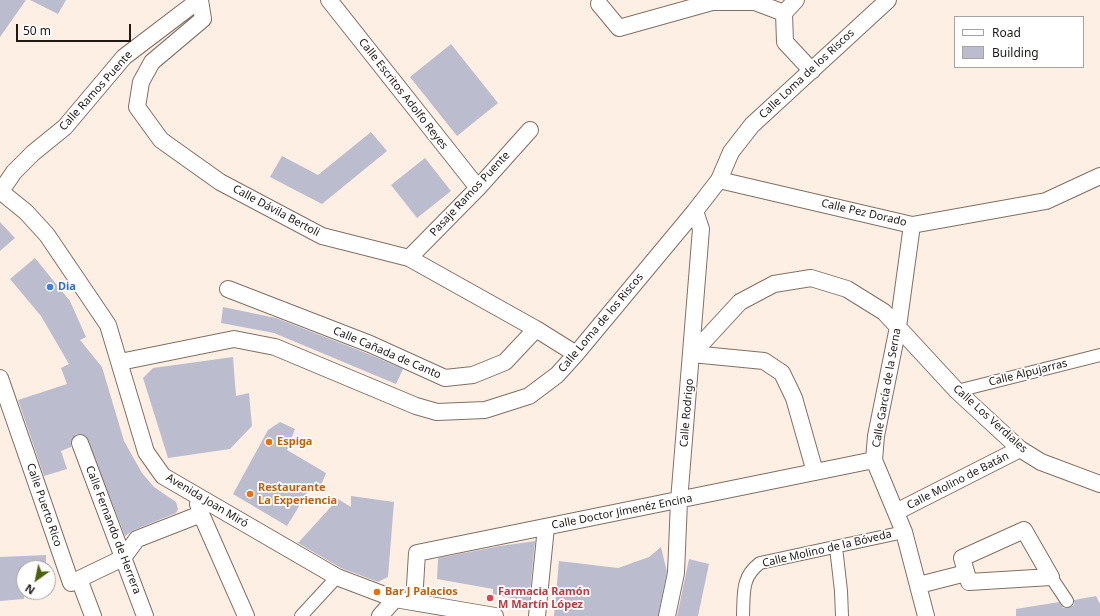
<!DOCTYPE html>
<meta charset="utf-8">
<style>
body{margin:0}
#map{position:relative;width:1100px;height:616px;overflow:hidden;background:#feefe4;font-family:"Noto Sans",sans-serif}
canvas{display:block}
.legend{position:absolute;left:954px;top:16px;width:130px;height:52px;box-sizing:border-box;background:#fff;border:1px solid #a5a3a1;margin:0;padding:5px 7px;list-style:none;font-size:12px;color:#1f1814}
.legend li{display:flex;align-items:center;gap:8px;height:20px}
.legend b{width:20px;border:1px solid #a5a3a1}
.north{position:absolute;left:16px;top:560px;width:40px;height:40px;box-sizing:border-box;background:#fff;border:1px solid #a5a3a1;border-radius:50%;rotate:213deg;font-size:11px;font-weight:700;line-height:16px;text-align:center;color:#1f1814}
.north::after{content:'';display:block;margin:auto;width:14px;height:18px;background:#4c610a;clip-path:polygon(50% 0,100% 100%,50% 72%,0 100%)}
.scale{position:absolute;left:16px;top:24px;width:115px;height:18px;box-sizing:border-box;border:2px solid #1f1814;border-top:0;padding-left:5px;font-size:12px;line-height:14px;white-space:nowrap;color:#1f1814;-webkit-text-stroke:3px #fff;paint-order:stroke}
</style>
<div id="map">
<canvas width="1100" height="616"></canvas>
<ul class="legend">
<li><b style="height:5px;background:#fff"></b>Road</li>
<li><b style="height:11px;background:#bcbccf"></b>Building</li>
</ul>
<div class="north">N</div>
<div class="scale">50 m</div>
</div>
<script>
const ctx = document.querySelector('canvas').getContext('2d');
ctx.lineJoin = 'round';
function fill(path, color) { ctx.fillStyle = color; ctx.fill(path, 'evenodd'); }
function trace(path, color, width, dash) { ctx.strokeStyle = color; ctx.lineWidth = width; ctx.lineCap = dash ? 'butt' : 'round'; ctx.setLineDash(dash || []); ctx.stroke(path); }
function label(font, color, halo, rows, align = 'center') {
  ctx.font = font + ' "Noto Sans",sans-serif'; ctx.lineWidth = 3.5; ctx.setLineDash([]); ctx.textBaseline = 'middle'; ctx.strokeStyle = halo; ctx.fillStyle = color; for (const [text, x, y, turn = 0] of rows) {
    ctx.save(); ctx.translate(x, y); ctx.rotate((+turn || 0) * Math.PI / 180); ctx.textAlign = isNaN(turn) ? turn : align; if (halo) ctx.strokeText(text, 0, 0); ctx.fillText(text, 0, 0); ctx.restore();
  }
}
fill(new Path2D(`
 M0 0H26L0 37Z
 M30 0H66L58 14Z
 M451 44 498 103 457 136 410 77Z
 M371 132 387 151 322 204 270 177 282 156 318 175Z
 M425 158 451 191 417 218 391 185Z
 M0 222 15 238 0 251Z
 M35 258 70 301 86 337 80 340 102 367 124 441 142 473 154 487 176 502 178 509 176 513 134 530 125 536 86 436 81 434H76L71 441V447L61 451 67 469 44 476 18 400 67 384 61 368 69 364 41 316 10 279Z
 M223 307 276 318 366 353 403 369 396 384 274 333 221 323Z
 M233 357 236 396 249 393 252 426 230 449 168 458 143 378 153 368Z
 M280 422 295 429 287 450 326 473 320 488 312 485 287 526 233 494 268 430Z
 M351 496 394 502 388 577 378 582 341 568 298 543 338 499 351 507Z
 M535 541 529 602 493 594V589L437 579 438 558 500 546Z
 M661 547 667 572 658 616H554L559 561 618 568 649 557Z
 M46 555V568H24V599L0 601V557Z
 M689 559 709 564 698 616H677Z
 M1096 596 1100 604V616H1016V609L1059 602 1063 608H1068L1074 605V600Z`), '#bcbccf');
const pedestrian = new Path2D(`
 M957 391 1100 355
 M836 547 841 591 842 616
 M1051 577 1067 601
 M301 616 337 577
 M743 616C744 594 741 577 760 563L904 532`);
const minor = new Path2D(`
 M200 0 203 19 152 62 141 82 137 107 161 140 220 182 322 236 409 258 536 329 576 354
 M329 0 478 188
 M712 0V2H755L784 13 785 42 812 71
 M599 4 619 28 712 2
 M784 13 796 0
 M719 180 912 225 1046 201 1100 176
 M0 191 26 212 47 235 108 325 146 452 163 476 337 577 395 599 495 616
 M1 191 14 172 33 153 65 127 124 57 199 0
 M912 225 898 327 876 436 874 460 904 532 926 616
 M409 258 478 188 530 130
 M228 289 370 344 445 378 473 375 505 362 536 329
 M692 354 740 302 774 284 811 278 847 289 884 312 957 391 1020 449 1041 462 1100 484
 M692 354 764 361 782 373 794 398 815 472
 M120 362 234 339 275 347 416 406 437 412 485 410 529 396 557 375 576 354 695 211 719 180 731 152 752 125 888 0
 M0 378 71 583 123 558 137 539 201 514
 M80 443 145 616
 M198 504 201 514 246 616
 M896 512 1020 449
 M1024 530 1051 577 969 582 962 558Z
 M79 579 93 616
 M919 585 966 573
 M414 602 417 553 874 460
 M380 616 395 599
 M537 616 546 527
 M667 616 676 573 679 501 701 229 695 211`);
trace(pedestrian, '#807064', 14);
trace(minor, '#807064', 18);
trace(pedestrian, '#fff', 12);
trace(minor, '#fff', 16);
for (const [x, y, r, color] of [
 [50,287,4,"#3f7fe0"],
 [269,442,4,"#e8710a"],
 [250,494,4,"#e8710a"],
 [377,592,4,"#e8710a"],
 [490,598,4,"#e0444e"]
]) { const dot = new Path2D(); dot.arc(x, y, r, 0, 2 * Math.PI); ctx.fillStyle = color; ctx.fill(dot); trace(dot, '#fff', 1.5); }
label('11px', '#1f1814', '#fff', [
 ["Calle Loma de los Riscos",807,74,-43],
 ["Calle Ramos Puente",96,91,-48],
 ["Calle Escritos Adolfo Reyes",403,94,52],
 ["Pasaje Ramos Puente",470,194,-47],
 ["Calle Dávila Bertoli",276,211,28],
 ["Calle Pez Dorado",864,213,13],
 ["Calle Loma de los Riscos",601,323,-50],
 ["Calle Cañada de Canto",387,353,23],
 ["Calle Alpujarras",1028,373,-14],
 ["Calle García de la Serna",887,388,-80],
 ["Calle Rodrigo",687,413,-85],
 ["Calle Los Verdiales",990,419,42],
 ["Calle Molino de Batán",958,481,-27],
 ["Avenida Joan Miró",207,501,31],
 ["Calle Puerto Rico",44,505,71],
 ["Calle Doctor Jimenéz Encina",622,512,-11],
 ["Calle Fernando de Herrera",113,530,69],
 ["Calle Molino de la Bóveda",827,549,-13]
]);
label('bold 11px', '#366cbe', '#fff', [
 ["Dia",58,287]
], 'left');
label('bold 11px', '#c56008', '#fff', [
 ["Espiga",277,442],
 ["Restaurante",258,488],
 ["La Experiencia",258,501],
 ["Bar J Palacios",385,592]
], 'left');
label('bold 11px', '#be3a42', '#fff', [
 ["Farmacia Ramón",498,592],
 ["M Martín López",498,605]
], 'left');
</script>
